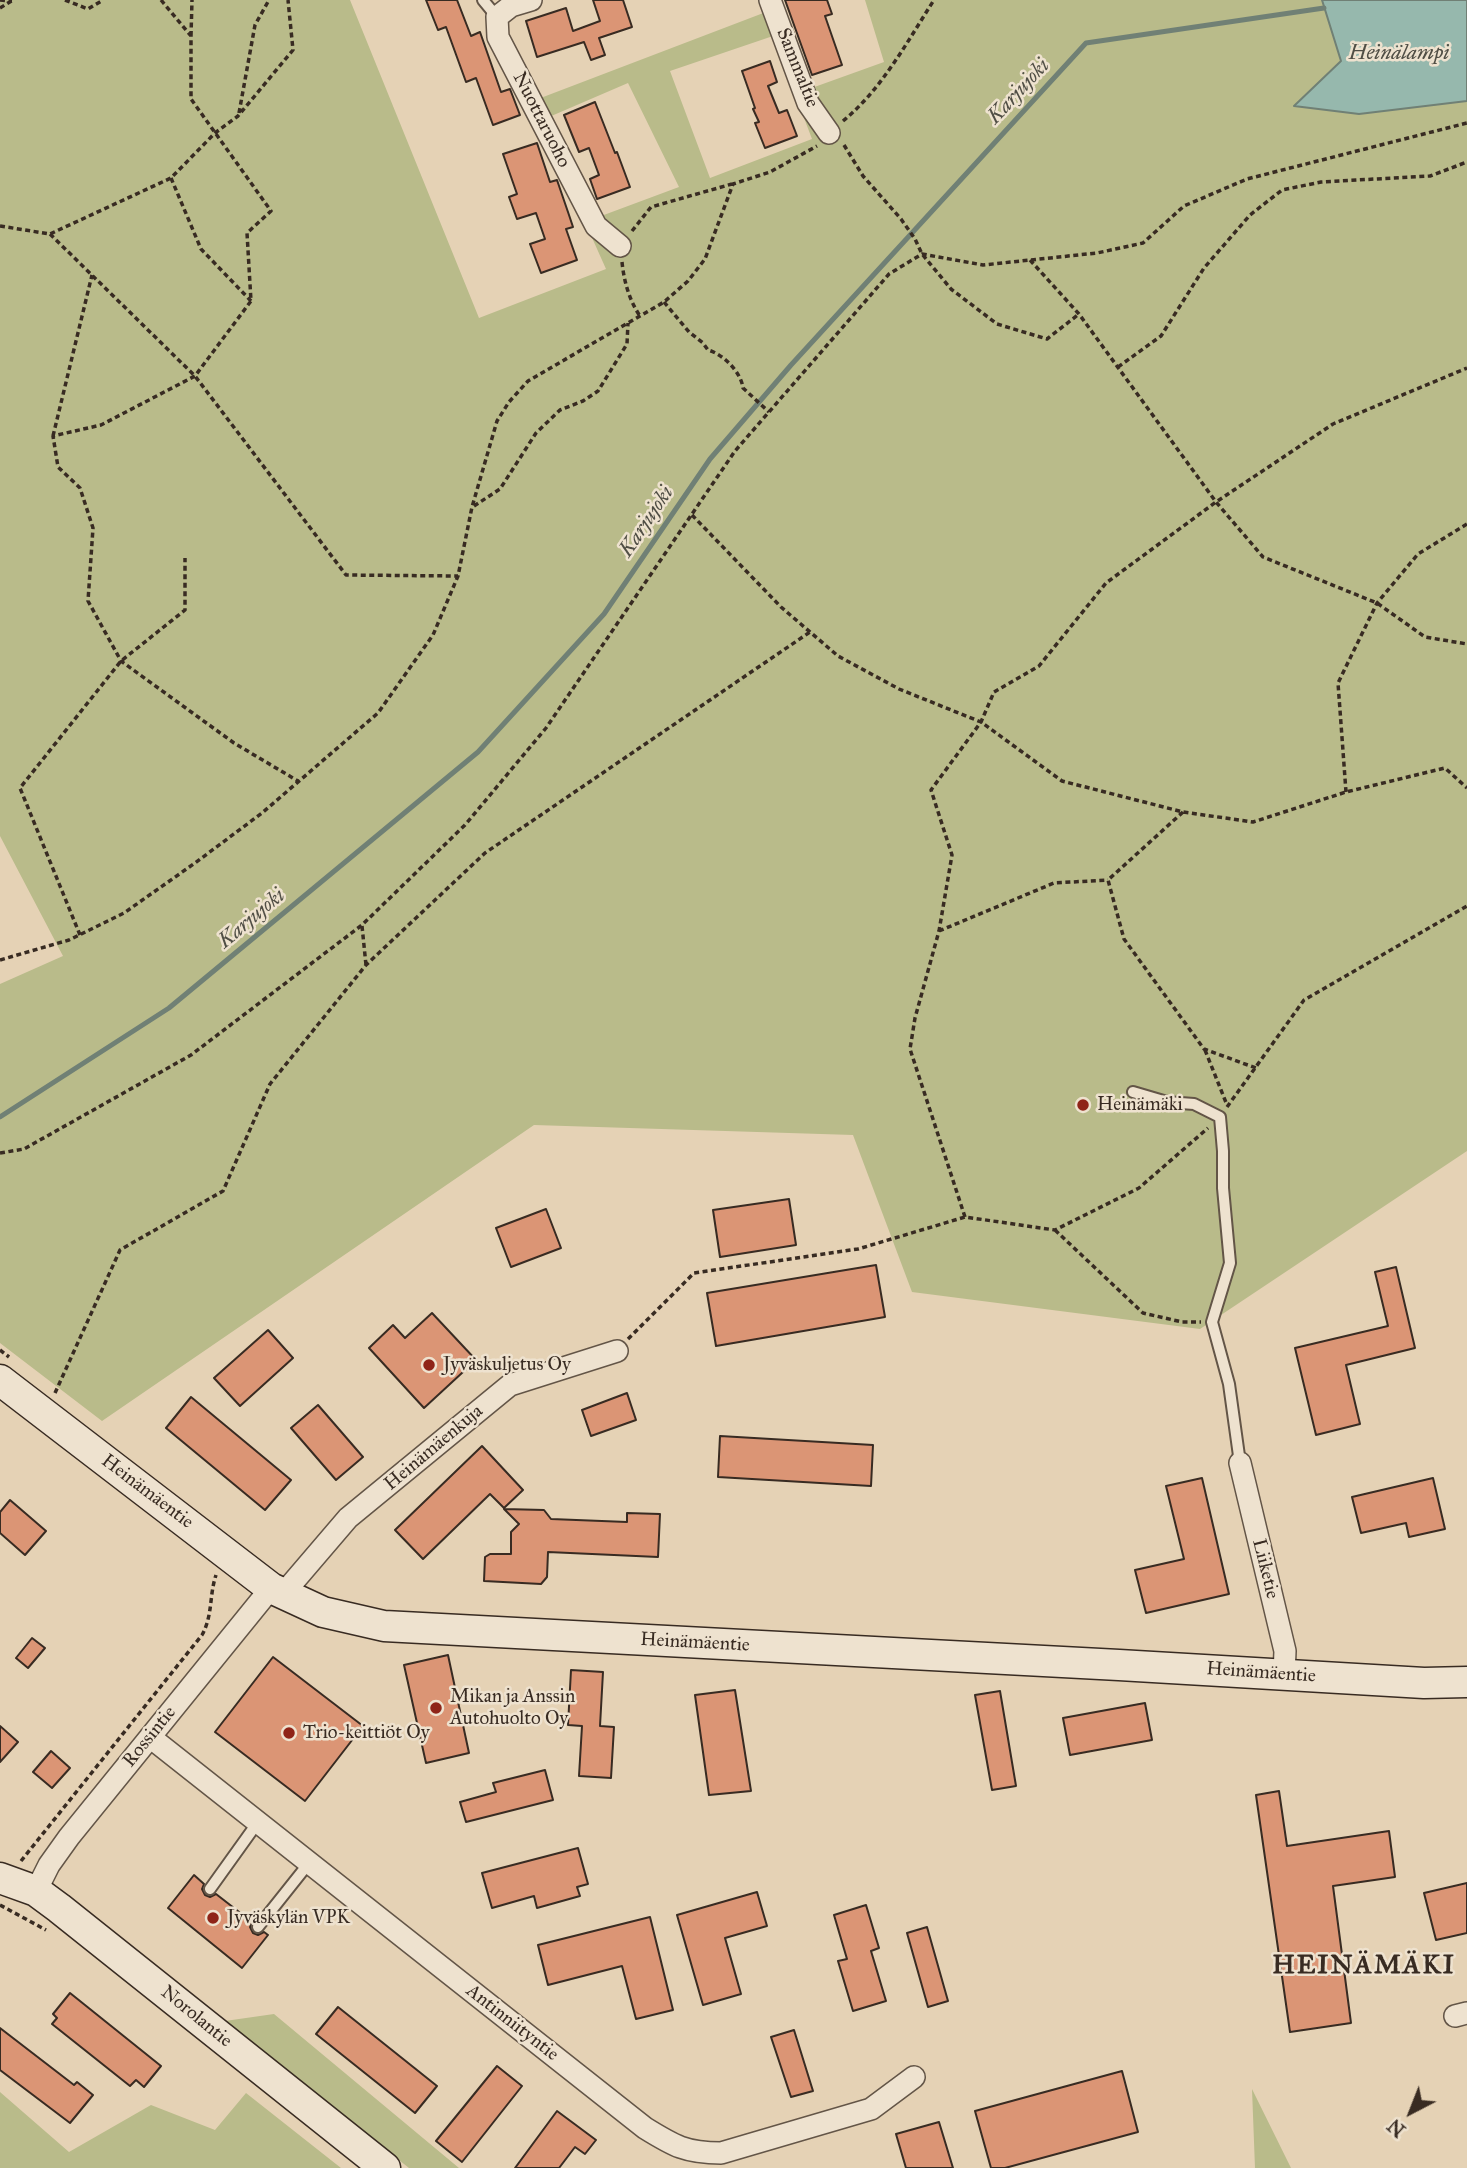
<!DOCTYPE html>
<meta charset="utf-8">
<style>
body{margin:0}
#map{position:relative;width:1467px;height:2168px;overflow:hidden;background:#e5d2b5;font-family:"IM FELL Great Primer",serif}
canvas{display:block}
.north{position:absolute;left:1376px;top:2077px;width:70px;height:70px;-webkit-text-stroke:5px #eee2cf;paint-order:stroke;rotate:222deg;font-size:19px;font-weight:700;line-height:28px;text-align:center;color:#382b22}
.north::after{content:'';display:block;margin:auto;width:24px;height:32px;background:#382b22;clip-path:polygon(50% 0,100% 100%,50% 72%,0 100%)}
</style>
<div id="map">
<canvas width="1467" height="2168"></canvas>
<div class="north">N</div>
</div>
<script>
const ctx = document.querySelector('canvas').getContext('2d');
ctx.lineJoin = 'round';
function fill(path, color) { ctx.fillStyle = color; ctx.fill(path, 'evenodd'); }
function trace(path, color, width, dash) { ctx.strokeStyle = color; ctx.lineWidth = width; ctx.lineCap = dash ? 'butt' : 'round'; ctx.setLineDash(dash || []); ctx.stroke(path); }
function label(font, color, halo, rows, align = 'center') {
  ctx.font = font + ' "IM FELL Great Primer",serif'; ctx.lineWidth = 5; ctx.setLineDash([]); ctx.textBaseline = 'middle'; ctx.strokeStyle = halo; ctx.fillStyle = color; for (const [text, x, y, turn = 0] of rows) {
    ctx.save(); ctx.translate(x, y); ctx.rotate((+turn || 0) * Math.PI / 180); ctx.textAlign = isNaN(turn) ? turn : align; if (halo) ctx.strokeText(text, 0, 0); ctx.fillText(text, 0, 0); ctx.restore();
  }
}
fill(new Path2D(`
 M0 0H350L479 318 606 269 585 222 679 187 628 83 549 117 538 99 766 12 773 36 670 71 710 178 812 139 795 94 884 62 865 0H1417L1467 38V1151L1200 1329 912 1292 853 1135 534 1125 102 1421 0 1343V984L63 956 0 836Z
 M274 2014 459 2168H409L225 2021Z
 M1252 2089 1291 2168H1255Z
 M0 2092 69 2152 151 2105 215 2130 246 2093 341 2168H0Z`), '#b9bb8a');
const water = new Path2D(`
 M1322 0H1467V101L1359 114 1294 106 1341 61Z`);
fill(water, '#96b8ad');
trace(water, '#708075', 2);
trace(new Path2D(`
 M0 1117 169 1008 478 752 604 614 710 459 791 365 1086 43 1324 8`), '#708075', 5);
const building = new Path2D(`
 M426 0H457L471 36 480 32 501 92 510 89 520 115 493 125 476 78 466 82 446 27 438 30Z
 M593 0H623L632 27 599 38 605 55 591 60 584 42 537 57 526 21 566 8 573 31 600 21Z
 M785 0H827L832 14 825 16 842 65 812 75Z
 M770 61 777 82 768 86 779 113 787 110 797 136 765 148 755 123 759 122 753 109 755 108 742 71Z
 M595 102 615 153 617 152 630 187 597 199 590 179 599 175 589 148 579 152 564 115Z
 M537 143 550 182 557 180 569 215 573 227 566 229 577 260 541 273 530 244 545 239 536 213 517 219 509 197 517 194 503 154Z
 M789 1199 796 1245 720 1257 713 1210Z
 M546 1209 561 1248 511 1267 496 1228Z
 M876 1265 885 1317 716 1346 707 1293Z
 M1396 1267 1415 1348 1346 1365 1360 1424 1316 1435 1295 1348 1388 1326 1375 1272Z
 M432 1313 476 1360 424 1408 369 1348 393 1325 405 1338Z
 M268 1330 293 1358 240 1406 214 1378Z
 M627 1393 636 1420 591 1436 582 1410Z
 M191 1397 291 1480 265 1510 166 1428Z
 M318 1405 363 1457 336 1480 291 1428Z
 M720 1436 873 1445 871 1486 718 1477Z
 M482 1446 523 1490 504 1508 490 1494 423 1559 395 1530Z
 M1202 1478 1229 1594 1146 1613 1135 1570 1184 1559 1166 1486Z
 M1433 1478 1445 1529 1409 1537 1406 1523 1361 1533 1352 1497Z
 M10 1500 46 1531 25 1555 0 1533V1512Z
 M504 1509 544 1510 551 1519 627 1522V1513L660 1514 658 1557 548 1552 547 1577 541 1584 484 1581 485 1557 490 1554H511V1532L519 1524Z
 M32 1638 45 1648 28 1668 16 1658Z
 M448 1655 469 1753 426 1763 404 1665Z
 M273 1657 363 1726 305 1801 215 1732Z
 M571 1670 603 1672 600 1726 614 1727 611 1778 579 1776 582 1726 568 1725Z
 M735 1690 751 1791 709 1795 695 1695Z
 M1000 1691 1016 1786 992 1790 975 1695Z
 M1145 1703 1152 1740 1070 1755 1063 1718Z
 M0 1726 18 1742 0 1762Z
 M51 1751 70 1768 52 1788 33 1772Z
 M545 1770 553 1800 466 1822 460 1802 496 1792 493 1783Z
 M1279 1791 1287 1846 1389 1831 1395 1877 1333 1886 1351 2023 1290 2032 1256 1795Z
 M578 1848 588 1884 577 1887 580 1896 537 1908 534 1896 492 1908 482 1873Z
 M194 1875 204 1884 202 1889 205 1895 210 1897 216 1894 252 1922 250 1927 253 1933 258 1935 264 1932 268 1935 242 1968 168 1908Z
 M1467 1883V1933L1436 1940 1424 1893Z
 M757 1892 767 1926 725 1938 741 1994 703 2005 677 1915Z
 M866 1905 879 1948 871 1951 886 2001 853 2011 838 1961 847 1959 834 1915Z
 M650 1917 673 2010 636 2019 622 1966 548 1985 538 1945Z
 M927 1927 948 2001 928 2007 907 1933Z
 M70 1993 161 2066 144 2087 136 2080 130 2086 52 2024 57 2018 53 2014Z
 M338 2007 437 2086 415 2113 316 2034Z
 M0 2028 74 2085 77 2082 93 2095 70 2123 0 2070Z
 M794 2030 813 2091 791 2097 771 2037Z
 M497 2066 522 2086 462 2162 436 2141Z
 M1122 2071 1138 2132 1005 2168H991L975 2111Z
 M557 2111 596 2140 585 2154 575 2147 559 2168H515Z
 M939 2122 953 2168H906L896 2134Z`);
fill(building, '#db9575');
trace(building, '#382b22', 2);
const lane = new Path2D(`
 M483 0 497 17
 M1133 1092 1167 1102 1194 1104 1220 1117 1223 1151V1188L1230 1263 1212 1322 1229 1384 1240 1463
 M210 1889 258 1822
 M258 1927 309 1863`);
const street = new Path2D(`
 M531 0 511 6 497 17 498 37 596 226 620 246
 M770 0 808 103 829 133
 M1240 1463 1285 1651 1284 1675
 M283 1594 348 1518 510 1385 617 1351
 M150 1737 645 2128C674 2146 686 2153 721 2153L871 2109 914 2077
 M36 1891 49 1865 69 1837 271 1588
 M1455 2016 1467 2013`);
const secondary = new Path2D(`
 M0 1380 271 1588 323 1612 384 1626 1119 1665 1424 1683 1467 1682
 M0 1878 36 1891 59 1908 385 2168`);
trace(lane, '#635547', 14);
trace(street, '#635547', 24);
trace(secondary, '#382b22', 33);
trace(new Path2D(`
 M0 0 12 1
 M65 0 88 9 103 0
 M161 0 191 36V99L271 211 247 233 251 301 195 376 101 425 53 436 58 467 80 488 93 528 88 601 121 661 234 743 298 781
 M0 8 13 0
 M191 36 192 0
 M239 113 255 25 269 0
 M843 121C882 89 907 42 934 0
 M844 145 863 176 901 219 915 239 922 254 951 289 997 324 1047 339 1079 314
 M171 178 201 249 251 301
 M0 226 50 234 171 178 215 133 238 116 293 50 288 0
 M632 231 651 207 732 184
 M50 234 195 376 346 575 458 576
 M1030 260 1079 314 1216 502 1263 557 1377 603 1425 637 1467 644
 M622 262C624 281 629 300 640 316
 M664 302 689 332 703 343 708 350C723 354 741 372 743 388L769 412
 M1118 367 1161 336 1204 268 1250 215 1282 190 1321 182 1430 176 1467 162
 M53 436 92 275
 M474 506 500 489 536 433 560 410 583 401 598 391 627 344 628 323
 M692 515 781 607 838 656 899 689 981 722 1062 781 1183 812 1253 822 1346 792 1445 768 1467 788
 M1346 792 1338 683 1377 603 1418 554 1467 524
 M1183 812 1108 880 1124 939 1204 1049 1256 1068
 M362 926 366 965
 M939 931 1054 883 1108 880
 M80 935 20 788 121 661 185 610V558
 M0 960 69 940 124 913 195 863 262 813 378 713 433 635 458 576 472 507 497 421 509 402 528 381 664 302 688 281 705 259 733 184 770 172 817 146
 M1205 1050 1227 1105
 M1227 1107 1304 1000 1467 906
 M0 1153 24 1149 191 1055 362 925 465 825 546 728 735 451 889 274 922 254 983 265 1097 253 1143 243 1184 206 1247 179 1467 123
 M965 1217 910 1049 915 1018 939 931 952 855 931 790 981 722 994 692 1039 666 1106 583 1216 502 1333 424 1467 368
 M1055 1230 1143 1313 1182 1322H1201
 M628 1339 694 1273 858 1249 965 1217 1055 1230 1139 1188 1208 1128
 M0 1350 9 1357
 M55 1393 120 1250 223 1191 270 1084 366 965 485 853 810 632
 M21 1861 202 1635C213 1615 209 1596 216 1575
 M0 1905 46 1930`), '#382b22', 3.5, [5, 3.5]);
trace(lane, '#eee2cf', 10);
trace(street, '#eee2cf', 21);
trace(secondary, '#eee2cf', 30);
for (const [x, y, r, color] of [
 [1083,1105,7,"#8f2418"],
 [429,1365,7,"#8f2418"],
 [436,1708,7,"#8f2418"],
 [289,1733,7,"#8f2418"],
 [213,1918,7,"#8f2418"]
]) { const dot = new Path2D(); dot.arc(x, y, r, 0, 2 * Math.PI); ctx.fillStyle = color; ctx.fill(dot); trace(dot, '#eee2cf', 2.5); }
label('19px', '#382b22', '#eee2cf', [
 ["Sammaltie",797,68,68],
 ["Nuottaruoho",541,120,63],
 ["Heinämäenkuja",434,1448,-40],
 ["Heinämäentie",147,1492,37],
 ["Liiketie",1265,1569,76],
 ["Heinämäentie",695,1643,3],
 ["Heinämäentie",1261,1673,4],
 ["Rossintie",150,1737,-51],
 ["Norolantie",196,2017,39],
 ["Antinniityntie",512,2023,38]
]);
label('19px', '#382b22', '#eee2cf', [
 ["Heinämäki",1097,1105],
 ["Jyväskuljetus Oy",443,1365],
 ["Mikan ja Anssin",450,1697],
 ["Autohuolto Oy",450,1719],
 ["Trio-keittiöt Oy",303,1733],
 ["Jyväskylän VPK",227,1918]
], 'left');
label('italic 21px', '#504e45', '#eee2cf', [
 ["Heinälampi",1399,54],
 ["Karjujoki",1019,92,-47],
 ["Karjujoki",647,522,-56],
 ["Karjujoki",252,919,-40]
]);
ctx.letterSpacing = '2px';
label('bold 26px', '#382b22', '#eee2cf', [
 ["HEINÄMÄKI",1364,1967]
]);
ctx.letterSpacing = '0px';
</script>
